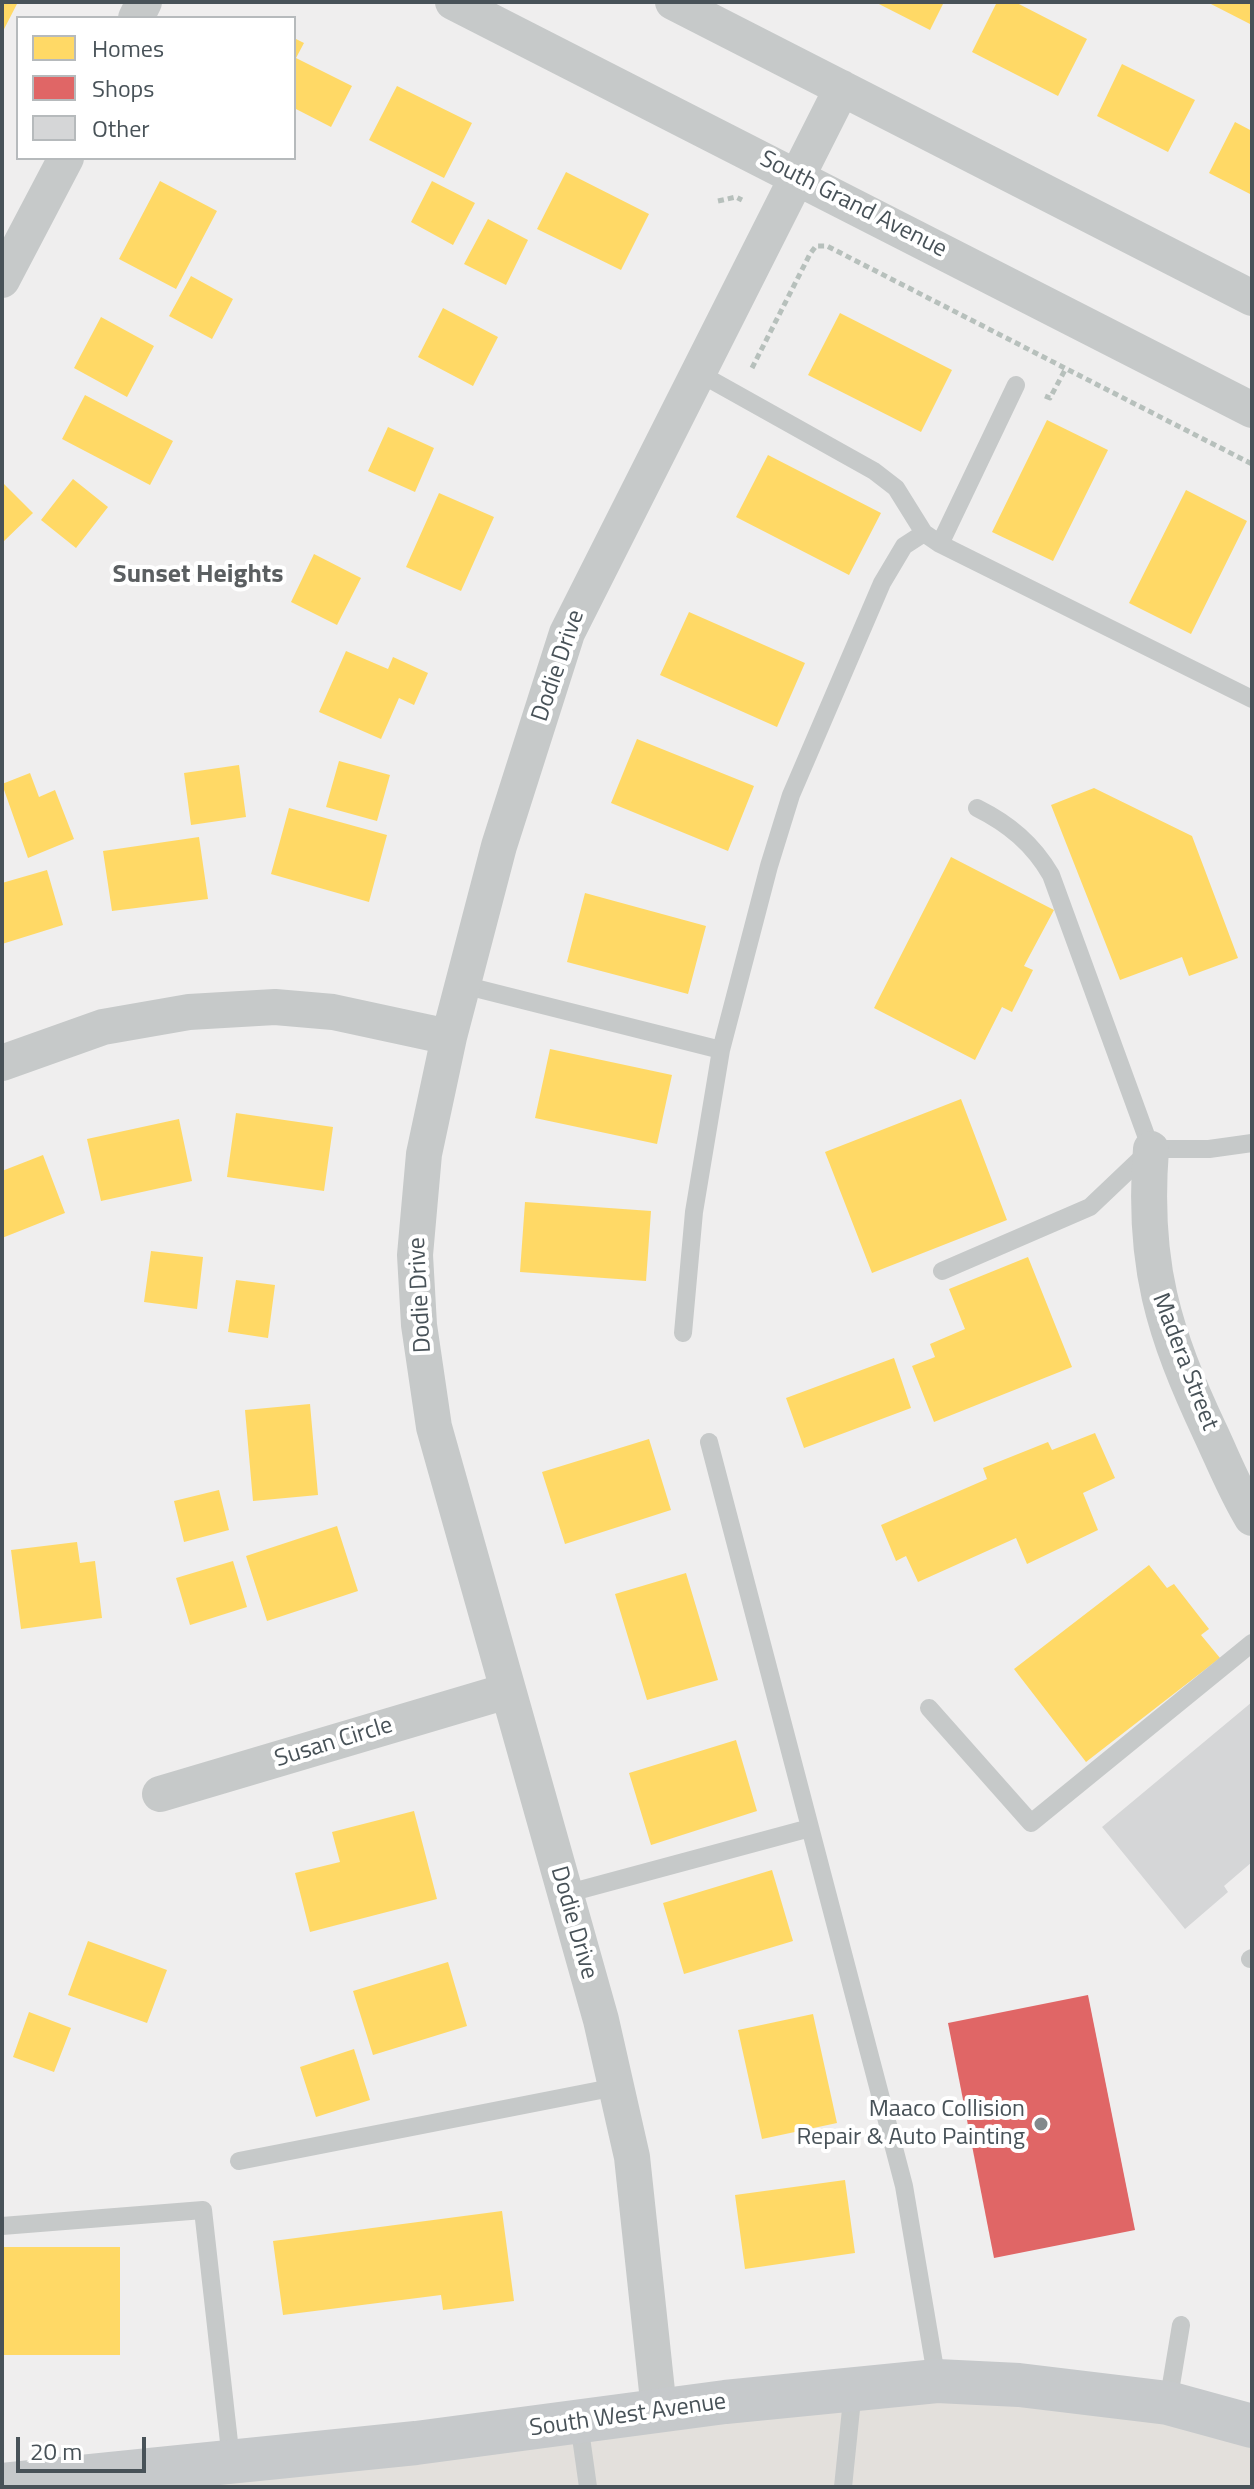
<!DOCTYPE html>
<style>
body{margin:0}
#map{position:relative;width:1254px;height:2489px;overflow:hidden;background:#efeeee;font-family:"Titillium Web",sans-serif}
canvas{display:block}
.frame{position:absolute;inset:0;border:4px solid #485258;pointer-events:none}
.legend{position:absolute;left:16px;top:16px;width:280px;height:144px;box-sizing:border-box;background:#fff;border:2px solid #b6babc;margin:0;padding:10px 14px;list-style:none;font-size:24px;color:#485258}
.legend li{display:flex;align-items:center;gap:16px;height:40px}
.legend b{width:40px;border:2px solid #b6babc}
.scale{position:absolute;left:16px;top:2437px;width:130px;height:36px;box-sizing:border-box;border:4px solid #485258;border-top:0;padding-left:10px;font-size:24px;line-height:28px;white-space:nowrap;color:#485258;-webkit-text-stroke:6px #fff;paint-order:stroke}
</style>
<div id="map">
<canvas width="1254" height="2489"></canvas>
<div class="frame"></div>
<ul class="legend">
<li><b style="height:22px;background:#ffd966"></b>Homes</li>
<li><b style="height:22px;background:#e06666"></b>Shops</li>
<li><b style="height:22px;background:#d5d6d7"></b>Other</li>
</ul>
<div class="scale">20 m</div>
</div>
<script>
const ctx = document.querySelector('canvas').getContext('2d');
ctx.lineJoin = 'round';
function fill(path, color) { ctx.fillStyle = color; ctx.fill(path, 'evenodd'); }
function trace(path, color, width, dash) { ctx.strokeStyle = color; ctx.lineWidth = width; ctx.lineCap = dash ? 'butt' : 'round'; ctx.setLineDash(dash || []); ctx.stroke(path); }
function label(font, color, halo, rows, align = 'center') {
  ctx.font = font + ' "Titillium Web",sans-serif'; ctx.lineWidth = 8; ctx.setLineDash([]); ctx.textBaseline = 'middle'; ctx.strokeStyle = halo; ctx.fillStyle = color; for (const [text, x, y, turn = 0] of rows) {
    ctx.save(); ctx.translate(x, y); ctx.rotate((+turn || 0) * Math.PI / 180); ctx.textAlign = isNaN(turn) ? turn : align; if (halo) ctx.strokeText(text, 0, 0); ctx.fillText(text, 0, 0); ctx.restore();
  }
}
fill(new Path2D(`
 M939 2385 1252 2428V2487H28Z`), '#e3e0dc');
fill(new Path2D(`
 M2 2H18L2 33Z
 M875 2H944L930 30Z
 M997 2H1015L1087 39 1058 96 972 52Z
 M1207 2H1252V19L1250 24Z
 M294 38 304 43 296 58 352 86 331 127 294 108Z
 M1122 64 1195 100 1168 152 1097 116Z
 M397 86 472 123 444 178 369 140Z
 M1235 122 1252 131V195L1209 173Z
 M566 172 649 214 621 270 537 229Z
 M160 181 217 211 176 289 119 259Z
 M432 181 475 203 453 245 411 222Z
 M488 219 528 240 506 285 464 264Z
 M191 276 233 299 212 339 169 316Z
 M443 308 498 337 473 386 418 357Z
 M840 313 952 370 921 432 808 375Z
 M101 317 154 346 127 397 74 368Z
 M85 395 173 441 150 485 62 439Z
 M1047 420 1108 450 1053 561 992 532Z
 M388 427 434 448 415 492 368 471Z
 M768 455 881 513 849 575 736 517Z
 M73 479 108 507 76 548 41 520Z
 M2 482 33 513 2 543Z
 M1186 490 1247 521 1191 634 1129 603Z
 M439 493 494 517 461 591 406 567Z
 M314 554 361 578 337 625 291 602Z
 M689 612 805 663 777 727 660 675Z
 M346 651 388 669 393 657 428 673 414 705 399 698 381 739 319 712Z
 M637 739 754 786 728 851 611 803Z
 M339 761 390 775 377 821 326 807Z
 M239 765 246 817 191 825 184 773Z
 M30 773 39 797 55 790 74 839 28 858 2 784Z
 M1094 788 1192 836 1238 958 1189 976 1182 957 1120 980 1051 805Z
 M289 808 387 835 369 902 271 874Z
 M199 837 208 899 112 911 103 851Z
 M951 857 1054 910 1024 966 1033 970 1012 1012 1002 1007 975 1060 874 1008Z
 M47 870 63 925 2 944V883Z
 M585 893 706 926 688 994 567 962Z
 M550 1049 672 1075 657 1144 535 1118Z
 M961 1099 1007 1220 872 1273 825 1152Z
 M236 1113 333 1127 324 1191 227 1177Z
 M179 1119 192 1181 101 1201 87 1139Z
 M43 1155 65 1213 2 1238V1171Z
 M525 1202 651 1211 646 1281 520 1272Z
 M151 1251 203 1257 197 1309 144 1302Z
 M1028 1257 1072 1367 934 1422 912 1366 935 1357 930 1344 965 1329 949 1289Z
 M236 1280 275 1285 268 1338 228 1332Z
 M894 1358 911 1408 804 1448 786 1398Z
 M310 1404 318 1495 253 1501 245 1410Z
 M1095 1433 1115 1478 1083 1493 1098 1530 1027 1564 1016 1538 918 1582 906 1556 896 1561 881 1525 987 1479 983 1468 1048 1442 1052 1450Z
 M649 1439 671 1510 565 1544 542 1472Z
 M219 1490 229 1530 184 1542 174 1501Z
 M337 1526 358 1591 267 1621 246 1556Z
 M77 1542 80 1563 95 1561 102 1618 21 1629 11 1550Z
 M233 1561 247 1607 190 1625 176 1578Z
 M1149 1565 1167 1588 1174 1584 1209 1629 1201 1635 1220 1658 1086 1762 1014 1669Z
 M686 1573 718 1680 647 1700 615 1594Z
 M736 1740 757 1811 651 1845 629 1773Z
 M414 1811 437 1899 310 1932 295 1873 340 1862 332 1832Z
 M772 1870 793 1941 684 1974 663 1903Z
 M88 1941 167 1970 147 2023 68 1995Z
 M448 1962 467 2026 373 2055 353 1991Z
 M29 2012 71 2028 54 2072 13 2057Z
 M813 2014 837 2123 762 2139 738 2030Z
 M354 2049 370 2100 316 2117 300 2067Z
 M845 2180 855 2253 745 2269 735 2195Z
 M502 2211 514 2301 443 2310 441 2295 283 2315 273 2241Z
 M2 2247H120V2355H2Z`), '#ffd966');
fill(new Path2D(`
 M1088 1995 1135 2230 994 2258 948 2023Z`), '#e06666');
fill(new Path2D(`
 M1252 1702V1862L1224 1886 1228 1892 1185 1929 1102 1827Z`), '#d5d6d7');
trace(new Path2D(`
 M718 201 736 197 742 200
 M752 368 810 254 816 246H827L1252 464
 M1045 396 1050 398 1066 368`), '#b7c0bc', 5, [6, 4]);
trace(new Path2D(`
 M697 372 874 471 896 488 924 533 940 544 1252 699
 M940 544 1016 385
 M977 808C1009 824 1033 844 1051 875L1151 1149
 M463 985 721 1050
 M942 1271 1090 1207 1151 1149H1209L1252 1143
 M683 1333 694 1212 721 1050 769 866 791 795 882 583 904 546 924 533
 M709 1442 904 2186 937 2381
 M929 1708 1031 1823 1252 1643
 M565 1894 810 1828
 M1250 1959 1252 1958
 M239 2161 616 2087
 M2 2226 203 2210 231 2460
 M1168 2403 1181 2325
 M579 2423 588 2487
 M843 2487 853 2390`), '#c6c9c9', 18);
trace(new Path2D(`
 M453 2 1252 410
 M673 2 1252 298
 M136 18 144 2
 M2 280 66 158
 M2 1063 103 1027 189 1012 275 1007 333 1012 449 1037
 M1151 1149C1142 1264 1163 1332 1211 1434 1224 1462 1236 1492 1252 1518
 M160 1794 507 1691
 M659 2410 632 2157 601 2020 434 1427 419 1325 415 1255 424 1154 449 1037 499 846 567 633 842 88`), '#c6c9c9', 36);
trace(new Path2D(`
 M2 2485 416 2443 725 2402 937 2381 1019 2385 1168 2403 1252 2426`), '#c6c9cb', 44);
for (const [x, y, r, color] of [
 [1041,2124,8,"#82898c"]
]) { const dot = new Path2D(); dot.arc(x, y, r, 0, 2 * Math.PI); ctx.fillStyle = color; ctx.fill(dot); trace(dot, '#fff', 3); }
label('24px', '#485258', '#fff', [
 ["South Grand Avenue",853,205,27],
 ["Dodie Drive",559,666,-71],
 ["Dodie Drive",421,1295,-93],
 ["Madera Street",1184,1362,69],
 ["Susan Circle",334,1743,-17],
 ["Dodie Drive",573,1923,74],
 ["South West Avenue",628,2416,-8]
]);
label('24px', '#485258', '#fff', [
 ["Maaco Collision",1025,2110],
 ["Repair & Auto Painting",1025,2138]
], 'right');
label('bold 26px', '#5b5f61', '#fff', [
 ["Sunset Heights",198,576]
]);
</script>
